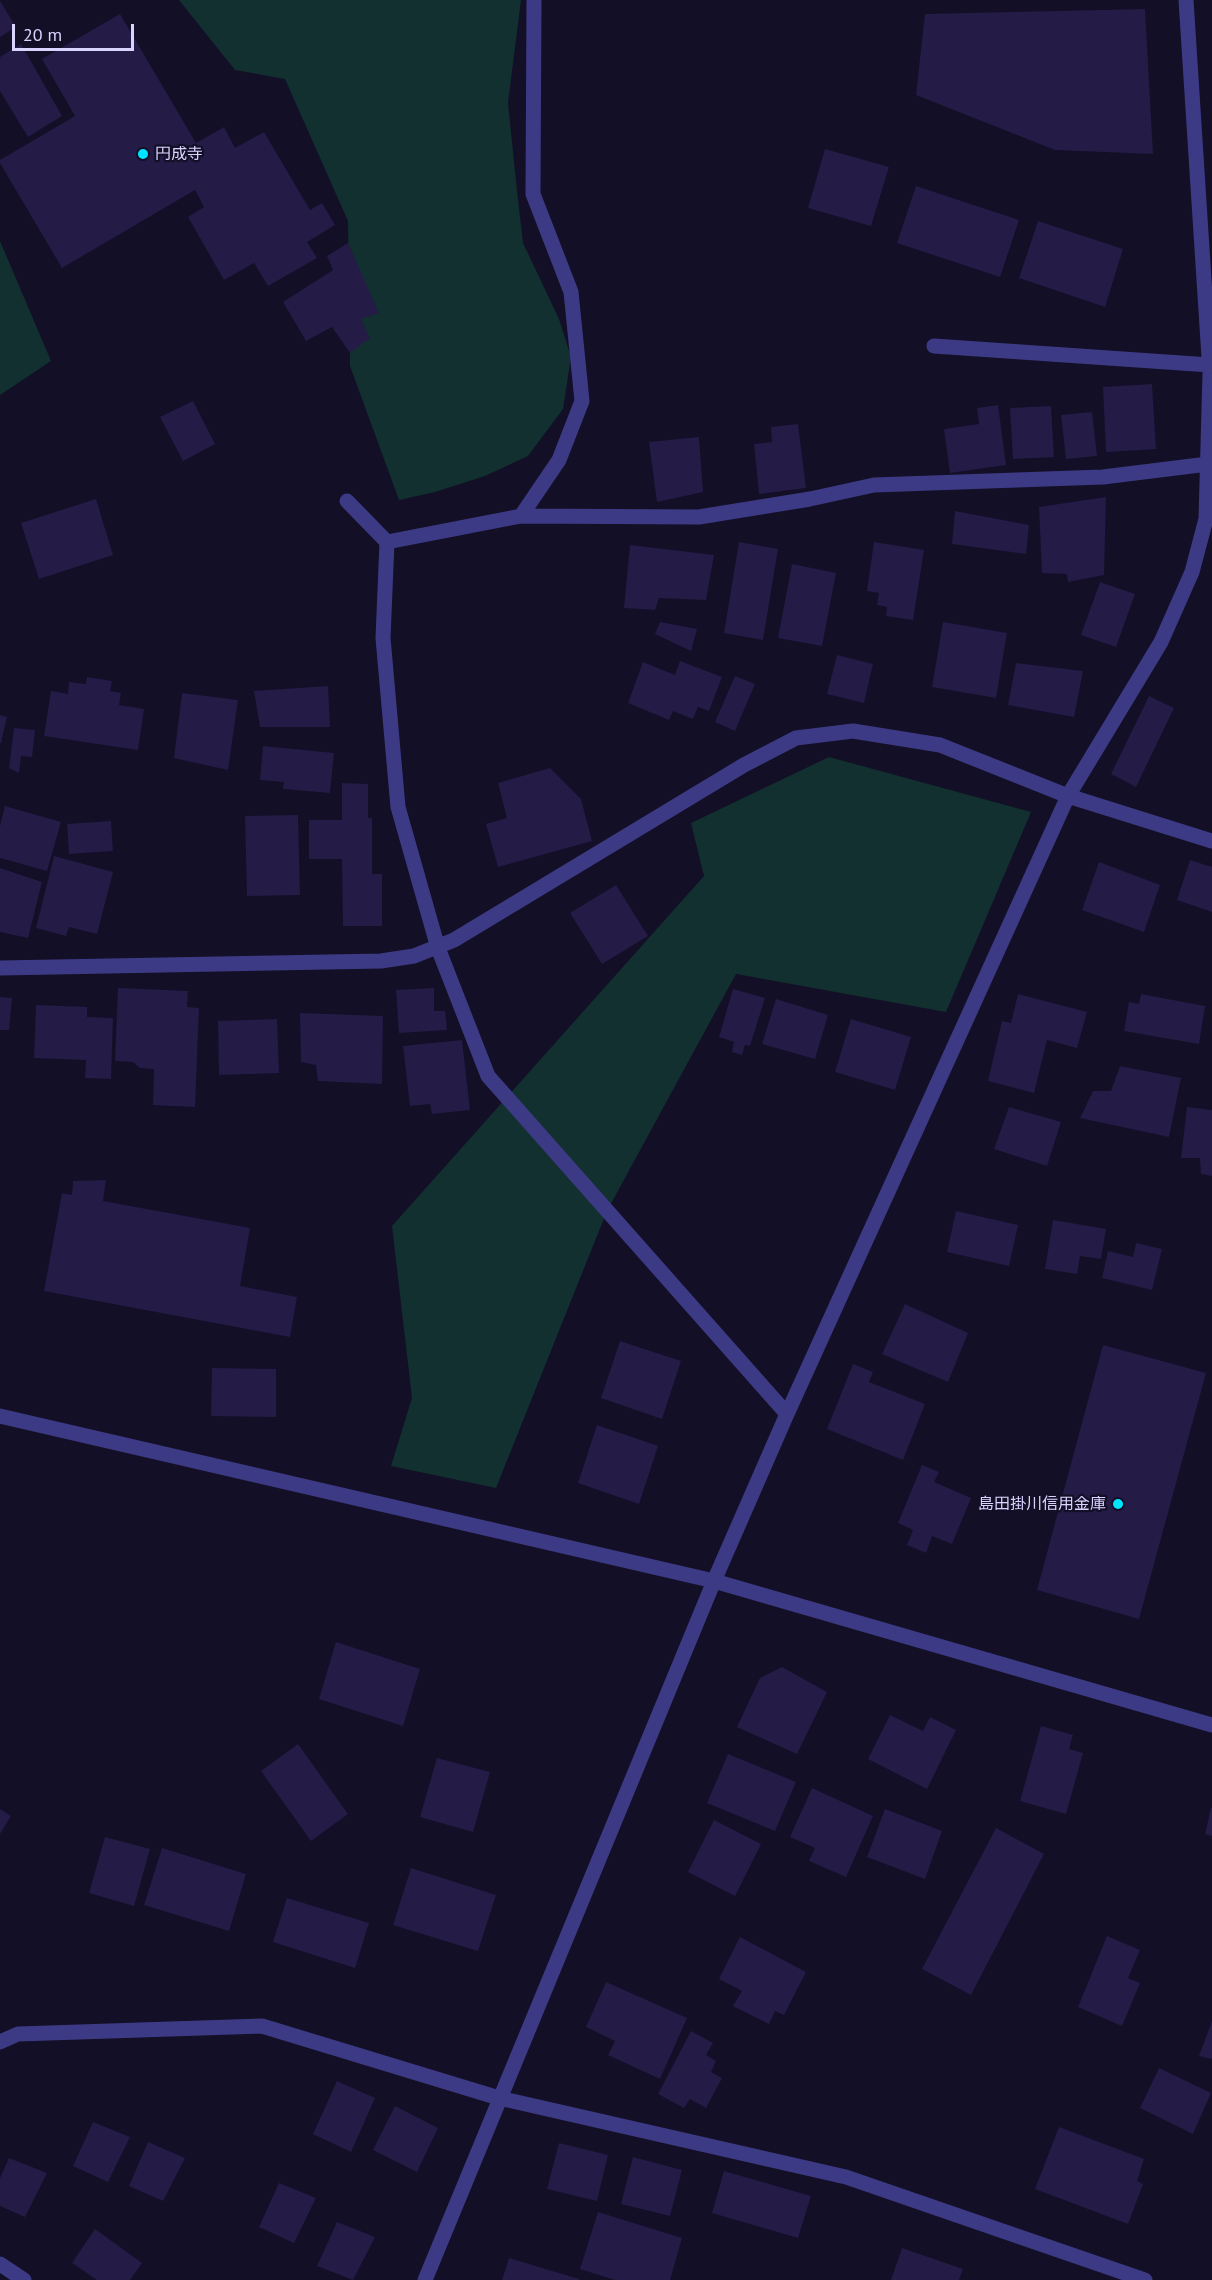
<!DOCTYPE html>
<meta charset="utf-8">
<style>
body{margin:0}
#map{position:relative;width:1212px;height:2280px;overflow:hidden;background:#130f26;font-family:"PT Sans",sans-serif}
canvas{display:block}
.scale{position:absolute;left:12px;top:24px;width:122px;height:27px;box-sizing:border-box;border:3px solid #d9d4ff;border-top:0;padding-left:8px;font-size:18px;line-height:21px;white-space:nowrap;color:#d9d4ff;-webkit-text-stroke:4px #130f26;paint-order:stroke}
</style>
<div id="map">
<canvas width="1212" height="2280"></canvas>
<div class="scale">20 m</div>
</div>
<script>
const ctx = document.querySelector('canvas').getContext('2d');
ctx.lineJoin = 'round';
function fill(path, color) { ctx.fillStyle = color; ctx.fill(path, 'evenodd'); }
function trace(path, color, width, dash) { ctx.strokeStyle = color; ctx.lineWidth = width; ctx.lineCap = dash ? 'butt' : 'round'; ctx.setLineDash(dash || []); ctx.stroke(path); }
function label(font, color, halo, rows, align = 'center') {
  ctx.font = font + ' "PT Sans","Noto Sans JP",sans-serif'; ctx.lineWidth = 4.5; ctx.setLineDash([]); ctx.textBaseline = 'middle'; ctx.strokeStyle = halo; ctx.fillStyle = color; for (const [text, x, y, turn = 0] of rows) {
    ctx.save(); ctx.translate(x, y); ctx.rotate((+turn || 0) * Math.PI / 180); ctx.textAlign = isNaN(turn) ? turn : align; if (halo) ctx.strokeText(text, 0, 0); ctx.fillText(text, 0, 0); ctx.restore();
  }
}
fill(new Path2D(`
 M179 0H521L508 103 517 191 523 243 559 319 571 357 563 409 528 456 485 476 435 492 399 500 350 366 348 221 285 79 235 70Z
 M0 241 51 361 0 395Z
 M829 757 1031 812 946 1012 736 974 607 1211 496 1488 391 1466 412 1398 392 1226 704 876 691 823Z`), '#12302f');
fill(new Path2D(`
 M0 1 16 27 0 37Z
 M1145 9 1153 154 1055 150 916 95 925 14Z
 M120 14 196 143 224 127 235 148 264 132 310 210 322 203 335 225 307 242 317 258 268 286 254 263 224 280 188 217 204 207 195 190 62 268 0 163V160L75 116 42 59Z
 M21 44 62 116 28 137 0 91V57Z
 M825 149 889 167 871 226 808 208Z
 M916 186 1019 220 1000 277 897 243Z
 M1038 221 1123 249 1105 307 1019 278Z
 M348 243 379 313 361 319 370 338 350 353 332 327 306 341 283 302 333 270 327 256Z
 M1152 384 1156 449 1106 452 1103 387Z
 M193 401 215 444 183 461 160 417Z
 M998 405 1006 465 950 473 944 429 979 424 977 408Z
 M1051 406 1054 457 1013 459 1010 408Z
 M1092 412 1097 456 1066 459 1061 415Z
 M798 424 806 488 759 494 754 444 772 442 771 427Z
 M699 437 703 492 657 502 649 442Z
 M1106 497 1104 575 1068 582 1067 574 1042 573 1039 507Z
 M96 499 113 555 39 579 21 523Z
 M955 511 1029 525 1026 554 952 544Z
 M739 542 778 549 763 640 724 633Z
 M874 542 924 550 913 620 886 616 887 607 877 605 879 593 867 591Z
 M630 545 714 555 706 600 659 598 655 610 624 608Z
 M792 564 836 573 822 646 778 638Z
 M1100 582 1135 594 1116 647 1081 635Z
 M660 622 697 629 691 651 655 634Z
 M943 622 1007 633 996 698 932 687Z
 M837 655 873 664 864 703 827 694Z
 M680 661 722 677 709 711 698 707 693 719 673 711 669 720 628 703 643 662 675 675Z
 M1016 663 1083 671 1074 717 1008 705Z
 M735 676 755 684 735 731 715 722Z
 M87 677 112 681 110 691 121 693 119 705 144 709 138 750 44 736 51 691 68 694 69 682 86 684Z
 M328 686 330 727H260L254 691Z
 M182 693 238 700 228 770 174 758Z
 M1149 696 1174 708 1136 787 1111 774Z
 M0 715 7 717 1 743H0Z
 M14 728 35 730 32 757 21 756 19 773 9 768Z
 M263 746 334 753 330 793 283 789 284 782 260 780Z
 M550 768 581 799 592 841 498 867 486 824 507 818 498 783Z
 M342 783 368 784V818H372V874H382V926H343L342 859H309V820H342Z
 M5 806 61 822 47 871 0 858V826Z
 M298 815 300 895 247 896 245 816Z
 M111 821 113 851 69 854 67 824Z
 M54 856 113 872 97 934 69 927 66 936 36 928Z
 M1190 860 1212 867V912L1177 900Z
 M1099 862 1160 885 1144 932 1082 910Z
 M0 868 42 882 28 938 0 932Z
 M616 885 648 936 602 964 570 913Z
 M118 988 188 991 187 1007 199 1008 195 1107 153 1105 154 1069 140 1068 133 1062 115 1061Z
 M434 988V1011H445L447 1030 399 1033 396 990Z
 M733 989 765 998 750 1046 745 1045 742 1055 732 1052 734 1042 719 1037Z
 M1018 994 1087 1012 1077 1048 1047 1040 1034 1093 988 1081 1002 1021 1011 1023Z
 M1141 994 1205 1006 1199 1044 1124 1031 1129 1002 1139 1004Z
 M0 997 12 998 9 1030H0Z
 M776 999 828 1015 815 1059 762 1044Z
 M36 1005 87 1007V1017L113 1018 111 1079 85 1078 86 1060 34 1058Z
 M300 1013 383 1016 382 1084 318 1081 316 1065 301 1062Z
 M277 1019 279 1073 219 1075 218 1021Z
 M851 1019 911 1037 895 1090 835 1072Z
 M462 1040 470 1110 432 1114 430 1104 410 1106 403 1046Z
 M1120 1066 1181 1078 1169 1137 1080 1118 1093 1091H1111Z
 M1009 1107 1061 1122 1047 1166 994 1149Z
 M1187 1107 1212 1110V1176L1201 1174 1200 1158H1181Z
 M106 1180 103 1201 250 1228 240 1286 297 1297 290 1337 44 1291 62 1193 72 1195 73 1181Z
 M956 1211 1018 1225 1009 1266 947 1252Z
 M1053 1220 1106 1229 1101 1259 1080 1256 1077 1274 1045 1269Z
 M1136 1243 1162 1249 1152 1290 1102 1278 1108 1251 1133 1257Z
 M905 1304 968 1333 948 1382 882 1354Z
 M620 1341 681 1361 662 1419 601 1398Z
 M1103 1345 1206 1373 1139 1619 1037 1590Z
 M853 1364 873 1372 869 1382 925 1404 903 1460 827 1429Z
 M212 1368 276 1369V1417L211 1416Z
 M597 1425 658 1446 639 1504 578 1483Z
 M922 1465 939 1472 934 1482 971 1498 952 1544 932 1536 926 1553 907 1545 913 1530 898 1523Z
 M336 1642 420 1669 403 1726 319 1699Z
 M782 1667 827 1692 797 1754 737 1727 760 1678Z
 M890 1715 923 1731 930 1717 956 1730 927 1789 868 1759Z
 M1041 1726 1073 1735 1069 1749 1083 1753 1066 1814 1020 1801Z
 M298 1744 348 1814 311 1841 261 1771Z
 M728 1754 796 1782 775 1831 707 1803Z
 M437 1758 490 1772 473 1832 420 1817Z
 M812 1788 873 1816 846 1877 809 1861 815 1848 790 1837Z
 M1211 1808H1212V1836L1205 1834Z
 M0 1809 11 1816 0 1834Z
 M885 1809 942 1831 925 1879 867 1857Z
 M714 1820 761 1844 735 1896 688 1872Z
 M996 1828 1044 1854 971 1995 922 1969Z
 M105 1837 150 1849 134 1906 89 1893Z
 M162 1848 246 1874 229 1931 144 1905Z
 M411 1868 496 1895 478 1951 393 1925Z
 M287 1898 369 1923 355 1968 273 1942Z
 M1107 1936 1140 1950 1128 1978 1140 1983 1122 2026 1078 2007Z
 M740 1937 806 1972 784 2015 775 2011 769 2024 733 2006 742 1991 719 1979Z
 M606 1982 687 2018 660 2079 608 2055 615 2041 586 2027Z
 M1212 2021V2059L1199 2056Z
 M691 2031 713 2043 706 2055 716 2061 711 2072 722 2078 706 2108 690 2099 684 2108 658 2094Z
 M1159 2068 1211 2093 1193 2134 1140 2108Z
 M337 2081 375 2098 351 2152 313 2134Z
 M395 2106 438 2128 417 2172 373 2150Z
 M93 2122 130 2137 108 2182 73 2166Z
 M1059 2127 1144 2159 1137 2181 1143 2184 1128 2224 1035 2189Z
 M148 2142 185 2158 163 2201 129 2186Z
 M559 2143 608 2155 597 2201 547 2189Z
 M633 2157 682 2170 670 2216 621 2204Z
 M9 2158 47 2173 25 2217 0 2206V2178Z
 M724 2171 811 2196 798 2238 712 2213Z
 M279 2183 316 2198 294 2243 259 2227Z
 M598 2212 682 2238 670 2280H615L580 2269Z
 M337 2222 375 2237 353 2280 317 2266Z
 M95 2229 142 2263 130 2280H97L72 2263Z
 M902 2248 963 2269 959 2280H891Z
 M509 2258 579 2279V2280H502Z`), '#241b47');
trace(new Path2D(`
 M934 346 1210 365
 M347 501 387 542 383 638 398 807 438 948 488 1076 787 1414
 M521 516 699 517 810 499 874 485 1103 477 1208 464
 M387 542 521 516 559 460 582 401 571 292 533 194 534 0
 M0 968 381 961 414 956 454 940 744 765 796 738 853 731 940 745 1068 796 1212 841
 M714 1581 787 1414 1068 796 1161 642 1192 572 1206 519 1210 373 1186 0
 M0 2042 18 2034 262 2026 499 2098 846 2177 1145 2280
 M0 2264 24 2280`), '#3d3a85', 15);
trace(new Path2D(`
 M0 1416 714 1581 1212 1725
 M425 2280 714 1581`), '#3d3a85', 15);
for (const [x, y, r, color] of [
 [143,154,6,"#00e5ff"],
 [1118,1504,6,"#00e5ff"]
]) { const dot = new Path2D(); dot.arc(x, y, r, 0, 2 * Math.PI); ctx.fillStyle = color; ctx.fill(dot); trace(dot, '#130f26', 2); }
label('16px', '#d9d4ff', '#130f26', [
 ["円成寺",155,154],
 ["島田掛川信用金庫",1106,1504,"right"]
], 'left');
</script>
